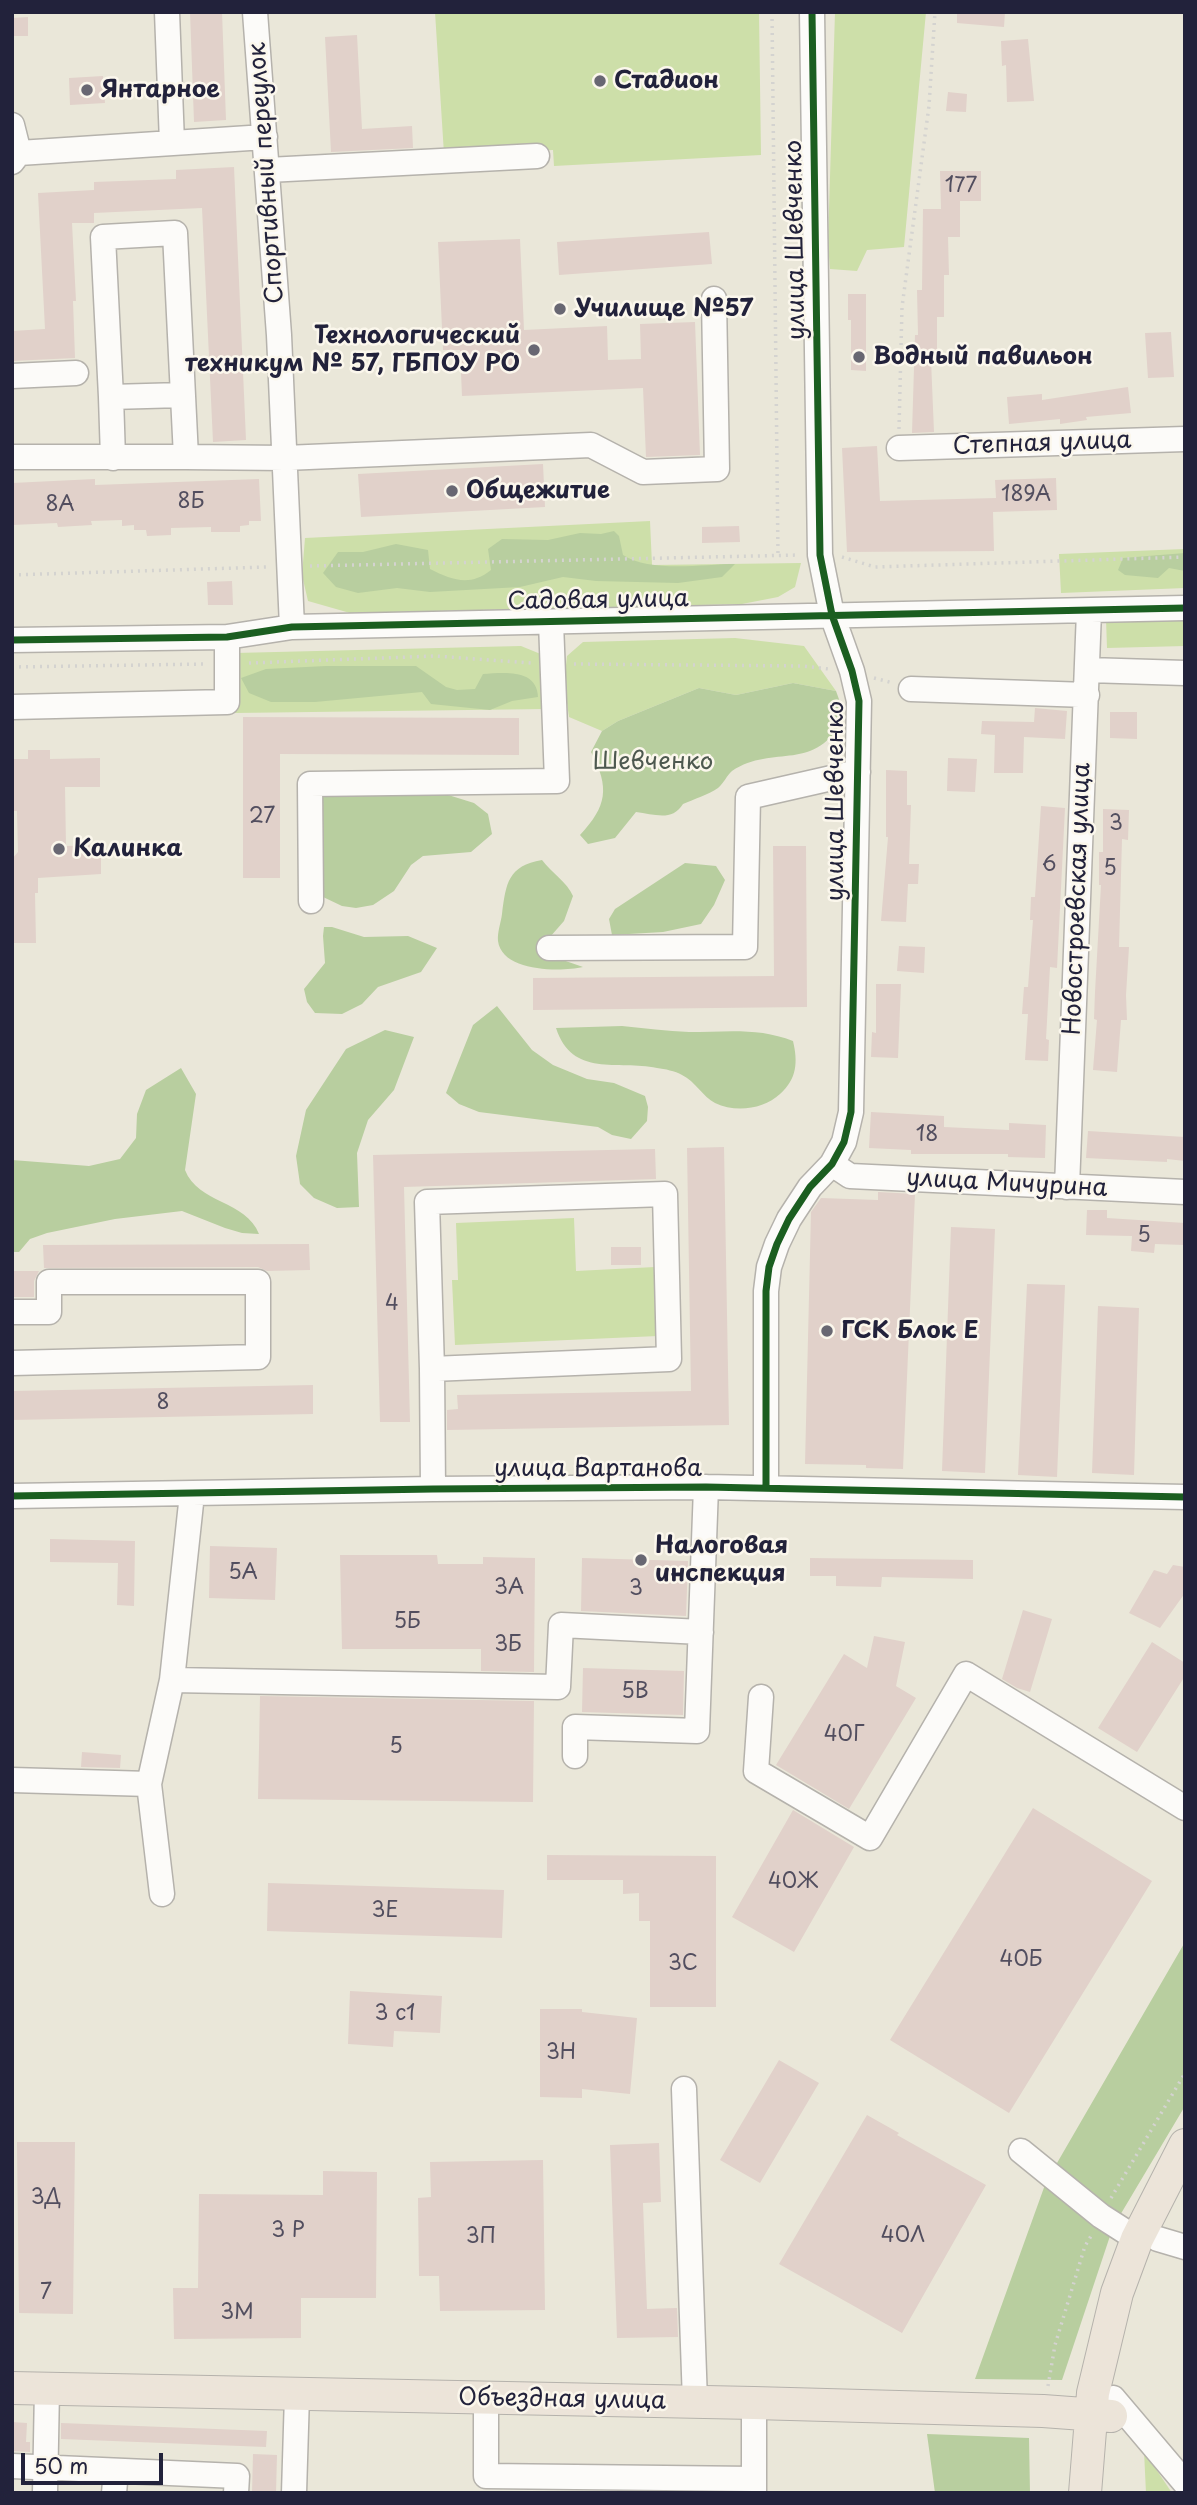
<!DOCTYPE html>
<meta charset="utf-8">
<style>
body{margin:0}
#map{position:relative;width:1197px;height:2505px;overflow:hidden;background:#eae7d9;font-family:"Playpen Sans",sans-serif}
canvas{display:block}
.frame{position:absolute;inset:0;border:14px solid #22223b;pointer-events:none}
.scale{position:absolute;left:21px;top:2453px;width:142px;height:32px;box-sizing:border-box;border:4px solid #22223b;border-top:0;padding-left:9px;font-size:21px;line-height:24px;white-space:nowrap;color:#22223b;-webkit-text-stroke:5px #fbf7ec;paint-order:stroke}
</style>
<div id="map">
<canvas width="1197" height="2505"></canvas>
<div class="frame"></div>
<div class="scale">50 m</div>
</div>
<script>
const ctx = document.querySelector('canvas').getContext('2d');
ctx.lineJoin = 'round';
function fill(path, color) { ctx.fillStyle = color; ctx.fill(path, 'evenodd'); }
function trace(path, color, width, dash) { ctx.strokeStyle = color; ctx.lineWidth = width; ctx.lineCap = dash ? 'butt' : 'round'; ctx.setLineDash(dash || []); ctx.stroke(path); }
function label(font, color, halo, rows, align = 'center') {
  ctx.font = font + ' "Playpen Sans",sans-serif'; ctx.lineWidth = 5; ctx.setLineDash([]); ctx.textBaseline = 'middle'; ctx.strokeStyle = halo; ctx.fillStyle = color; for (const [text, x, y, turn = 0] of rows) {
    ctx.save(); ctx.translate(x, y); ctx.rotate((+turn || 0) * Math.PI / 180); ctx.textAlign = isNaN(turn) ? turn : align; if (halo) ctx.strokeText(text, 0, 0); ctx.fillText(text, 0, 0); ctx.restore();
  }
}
fill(new Path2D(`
 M435 12H759L761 155 554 166 553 150 444 154Z
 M835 12H926L904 247 867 250 857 271 830 269 828 243Z
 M650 521 652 565 801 563 795 587 778 597 742 604 350 613 308 601 302 575 305 538Z
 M1185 549V588L1061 593 1059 554Z
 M1185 617V646L1107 648 1106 619Z
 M735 638 804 646 836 691 793 683 736 695 699 688 618 721 602 731 569 717 564 683 567 656 583 642Z
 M521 646 543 655 546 709 234 713 235 653Z
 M574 1218 576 1271 655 1267 658 1336 455 1345 452 1280H458L456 1223Z
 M1144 2451 1172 2493H1146Z`), '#cddfa9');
fill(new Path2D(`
 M614 531 619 536 623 555C650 573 703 564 735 564L722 577 678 583 596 581 563 577 520 587 430 592 397 588 358 593 336 587 323 573 338 552H363L396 544 428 550 430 569C452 580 470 587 491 570L488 549 502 539 548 540 580 533 601 534Z
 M1185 553V571L1169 568 1158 578 1125 575 1118 570 1123 558Z
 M326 666H416L446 687 457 690 475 689 483 674C503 673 537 668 538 697L512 701 490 710 431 704 422 692 315 702H271L249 693 241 678 266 669Z
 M793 683 836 691 845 716C815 775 774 743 732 771 727 775 724 783 718 788 708 795 694 799 683 804 672 822 654 814 636 812L615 838 588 844 580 835C607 806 610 788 591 752L602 731 618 721 699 688 736 695Z
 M324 793 445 794 474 803 488 814 492 834 471 852 423 856 411 865 394 891 373 905 356 908 342 906 321 896 301 803Z
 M542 860C552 873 567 882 573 896L564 921 543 945 557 958 583 967C560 972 502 972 498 941 497 933 501 922 502 914 506 883 508 866 542 860Z
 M685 863 716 866 725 880 714 905 701 924 663 932 612 935 609 919 615 909Z
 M324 927H332L364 937 408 936 437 948 421 972 378 987 362 1004 342 1014 315 1013 307 1002 304 989 325 963 323 936Z
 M497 1006 532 1050 553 1065 587 1079 614 1083 645 1096 648 1107 647 1121 631 1139 612 1135 598 1127 479 1112 459 1104 446 1093 473 1025Z
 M622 1026C644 1028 667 1031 689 1032 724 1032 759 1027 793 1041 798 1062 797 1079 780 1094 764 1109 736 1113 715 1103 703 1097 695 1081 682 1075 675 1071 665 1069 657 1068 618 1060 572 1078 556 1028Z
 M385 1030 414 1037 394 1090 368 1120 357 1153 359 1207 337 1208 314 1198 300 1184 296 1156 306 1110 346 1049Z
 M181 1068 196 1094 185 1170C198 1204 246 1200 259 1234L242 1233 225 1228 182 1211 115 1219 47 1233 30 1239 19 1252H12V1160L89 1166 120 1159 136 1138 137 1114 146 1090Z
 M1185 1942V2106L1113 2227 1062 2380 975 2379 1046 2182Z
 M927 2434 1029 2438 1030 2493H935Z`), '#b8ce9f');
fill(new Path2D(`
 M190 12H222L226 120 194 122Z
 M957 12H1005L1004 27 957 23Z
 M28 17V36H12V18Z
 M357 35 362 129 412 126 413 148 331 152 325 37Z
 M1028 39 1034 101 1007 102 1006 65 1002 66 1001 41Z
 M103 76 105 103 70 105 69 78Z
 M948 92 967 94 966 112 946 111Z
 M234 167 246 440 213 442 202 208 94 213V223H72L76 301H73L75 358 12 361V331L45 329 38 193 94 190V182L176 179V170Z
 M940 171H981V201H960V237H948L949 275H944V317H937V360H931L934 432 912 433 915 335H918L917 290H922L923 209H941Z
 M709 232 712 264 559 275 557 242Z
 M520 239 524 330 607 326 608 360 641 359 640 324 695 322 700 455 646 457 643 388 462 396 460 350H443L438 242Z
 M848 294H866V371L851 370V320H848Z
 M1171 332 1174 377 1148 378 1145 333Z
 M1128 387 1131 413 1086 417 1087 420 1060 424V419L1009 424 1007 397 1042 394V400Z
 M877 446 880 501 996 498 995 480 1056 478 1057 510 993 512 994 551 847 552 842 448Z
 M543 464 545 507 361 517 358 474Z
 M95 479V485L259 479 261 521H249V525L240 526V532H211V527L171 528V535L147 536 146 530H134V525L122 526V520L91 521 92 525 58 527 57 523 12 525V483Z
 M739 526 740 542 702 543V527Z
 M232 581 233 605H208L207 582Z
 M1035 708 1067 711 1065 739 1024 737 1023 773H994L995 735 981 734 982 721 1034 722Z
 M1110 712H1137V739L1110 738Z
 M243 717 519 718V755L280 754V878H243Z
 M28 750H50V759L100 758V787H65L66 846 101 845V874L38 878V893H35L36 943H12V859L18 852 17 811H12V759H28Z
 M948 758 977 759 975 792 947 791Z
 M886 770 907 771V805H911L909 864H919L918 884H908L906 922 881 921 888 837H886Z
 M1041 806 1065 808 1057 968 1050 967 1046 1039 1049 1040 1048 1061 1025 1060 1028 1014H1022L1024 987H1028L1033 920H1030L1031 897H1035Z
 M1103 809 1129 810 1128 840 1122 839 1119 947H1129L1126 995 1127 1020H1121L1117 1072 1093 1070 1097 1020 1094 1019 1095 992 1101 885H1099V852H1103Z
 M773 846H806L807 1007 533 1010V978L774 976Z
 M899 946 925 947 924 973 897 971Z
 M876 984H901L898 1058 871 1057 872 1032 876 1033Z
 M871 1112 944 1116V1127L1009 1130V1123L1046 1125 1045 1158 1008 1157V1154H911V1150L869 1148Z
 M1088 1131 1185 1137V1161L1167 1159V1162L1086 1158Z
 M724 1147 729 1425 447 1430V1410L458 1409 457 1395 691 1391 687 1148Z
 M655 1149 656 1179 404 1187 410 1422H380L373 1155Z
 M878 1192 915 1194 903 1469 866 1468V1465L805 1464 811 1212 821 1198 878 1200Z
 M1087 1210H1107V1218L1185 1223V1245L1155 1244 1154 1253 1131 1251 1132 1236 1086 1235Z
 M951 1227 995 1229 985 1473 942 1471Z
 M309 1244 310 1270 267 1271 258 1267 44 1268 43 1245Z
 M611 1247H641V1265H611Z
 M12 1271H39L34 1281V1297H12Z
 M1027 1284 1065 1285 1057 1477 1018 1475Z
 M1098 1306 1139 1308 1134 1475 1092 1473Z
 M313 1385V1414L12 1420V1391Z
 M50 1539 135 1541 134 1606 117 1605 118 1563 50 1562Z
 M210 1546 277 1548 275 1600 209 1598Z
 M340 1555H437L438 1564H483V1557L535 1558 534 1672 481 1671V1649H342Z
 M582 1558 688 1561 686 1616 581 1611Z
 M810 1558 973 1560V1579L882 1577 881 1587 836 1586V1576H810Z
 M1173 1565 1185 1567V1593L1160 1628 1129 1613 1154 1570 1167 1574Z
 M1023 1610 1052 1619 1030 1692 1017 1688 1002 1679Z
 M874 1636 905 1642 896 1686 916 1698 849 1809 776 1765 844 1654 867 1668Z
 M1152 1642 1185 1663V1676L1137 1752 1098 1728Z
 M583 1668 684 1671 683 1715 582 1712Z
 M260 1696 534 1701 533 1802 258 1799Z
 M82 1752 121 1755 120 1768 81 1767Z
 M1033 1808 1152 1881 1009 2113 890 2040Z
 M793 1810 854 1847 794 1952 732 1917Z
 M547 1855 716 1856V2007H650V1921H639V1893L623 1894V1880H547Z
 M268 1883 504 1890 502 1938 267 1931Z
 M350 1991 442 1996 440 2033 394 2031 393 2047 348 2044Z
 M540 2009H582V2012L637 2018 630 2094 582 2089V2098L540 2097Z
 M779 2060 819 2083 760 2183 720 2160Z
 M867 2115 899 2133 897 2135 986 2185 902 2333 779 2264Z
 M17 2142H75L73 2314 19 2313Z
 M659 2143 661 2202 643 2203 647 2309 677 2308 678 2337 617 2338 610 2145Z
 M543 2160 545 2310 440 2311 439 2276H419L418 2198 431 2197 430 2162Z
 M323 2171 377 2172 376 2298H301V2338L174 2339 173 2288H198L199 2194 323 2195Z
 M12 2422 27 2423 26 2442H30V2452L12 2451Z
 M61 2423 267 2431 266 2447 61 2439Z
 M253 2454 277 2455 276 2493H252Z`), '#e1d1ca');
const minor = new Path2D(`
 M167 12 172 143
 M255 12 279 335 292 627
 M12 125 19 153
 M12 162 19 153 265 137
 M268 170 537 156
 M12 376 76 373
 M182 395 111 397 103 237 175 233 186 457 285 458 591 445 643 472 717 469 714 299
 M111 397 113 458
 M899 448 1185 439
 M12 457H186
 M12 640 227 637 292 627 1185 608
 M1088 670 1185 673
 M911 689 1087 695
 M12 707 227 702V637
 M311 901 310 784 557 781 551 622
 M549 948 745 947 748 797 858 772
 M832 1164 850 1176 1185 1192
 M1067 1187 1089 611
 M12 1312H49V1282H258V1357L12 1363
 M432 1369 427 1202 665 1194 669 1359 432 1369 433 1489
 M766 1488V1291L769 1267 777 1244 789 1219 810 1187 832 1164 844 1142 851 1112 859 701 852 671 832 615 820 555 812 12
 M192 1494 172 1680 558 1687 561 1625 701 1632
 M12 1496 433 1489 706 1487 1185 1497
 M761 1697 756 1771 870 1838 966 1674 1185 1808
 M575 1756V1727L697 1731 706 1487
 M12 1780 149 1784 172 1680
 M149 1784 162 1894
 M684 2089 695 2402
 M1021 2151 1101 2216 1137 2239
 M1158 2239 1185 2247
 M1113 2398 1185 2483
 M486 2399V2476L754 2479
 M12 2466 237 2476 236 2493
 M45 2493 47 2389
 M114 2493 116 2471
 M294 2493 297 2395
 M754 2493V2403`);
const major = new Path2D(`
 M12 2388 754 2403 1043 2411 1111 2416
 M1085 2493 1093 2393 1117 2293 1137 2239 1185 2145`);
trace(minor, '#b5b2ac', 27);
trace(major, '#b5b2ac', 34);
trace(new Path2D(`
 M772 12 778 556
 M899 429 902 307 929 106 935 12
 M842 557 875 567 1185 557
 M310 566 799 555
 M12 575 267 567
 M249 663 435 656 531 663
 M574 664 802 666 829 669
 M12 667 206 664
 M874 678 893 683
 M1111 2198 1185 2073
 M1048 2386 1055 2345 1085 2246 1091 2236`), '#d4d3d0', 3.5, [2, 5]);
trace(minor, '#fcfbf9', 24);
trace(major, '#ece4d9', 32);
trace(new Path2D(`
 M12 640 227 637 292 627 1185 608
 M766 1488V1291L769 1267 777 1244 789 1219 810 1187 832 1164 844 1142 851 1112 859 701 852 671 832 615 820 555 812 12
 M12 1496 433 1489 706 1487 1185 1497`), '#1b5e20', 7);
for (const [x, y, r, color] of [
 [600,81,7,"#686772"],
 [87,90,7,"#686772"],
 [560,309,7,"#686772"],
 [534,350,7,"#686772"],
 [859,357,7,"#686772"],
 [452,491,7,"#686772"],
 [59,849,7,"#686772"],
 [827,1331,7,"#686772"],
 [641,1560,7,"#686772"]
]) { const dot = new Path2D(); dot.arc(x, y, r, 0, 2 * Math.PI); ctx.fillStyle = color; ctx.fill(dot); trace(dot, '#fbf7ec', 2.5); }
label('21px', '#524e5f', null, [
 ["177",961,186],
 ["189А",1026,495],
 ["8Б",191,502],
 ["8А",60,505],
 ["27",262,817],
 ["3",1116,824],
 ["6",1049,865],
 ["5",1110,869],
 ["18",927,1135],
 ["5",1144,1236],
 ["4",392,1304],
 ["8",163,1403],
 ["5А",243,1573],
 ["3А",509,1588],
 ["3",636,1589],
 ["5Б",407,1622],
 ["3Б",508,1645],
 ["5В",635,1692],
 ["40Г",844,1735],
 ["5",396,1747],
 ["40Ж",793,1882],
 ["3Е",385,1911],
 ["40Б",1021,1960],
 ["3С",683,1964],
 ["3 с1",395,2014],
 ["3Н",561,2053],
 ["3Д",46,2198],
 ["3 Р",288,2231],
 ["40Л",903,2236],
 ["3П",481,2237],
 ["7",46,2293],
 ["3М",237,2313]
]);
label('bold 24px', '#22223b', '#fbf7ec', [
 ["Стадион",614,81],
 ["Янтарное",101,90],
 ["Училище №57",574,309],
 ["Технологический",520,336,"right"],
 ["техникум № 57, ГБПОУ РО",520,364,"right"],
 ["Водный павильон",873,357],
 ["Общежитие",466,491],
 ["Калинка",73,849],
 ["ГСК Блок Е",841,1331],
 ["Налоговая",655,1546],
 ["инспекция",655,1574]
], 'left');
label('24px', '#22223b', '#fbf7ec', [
 ["Спортивный переулок",267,173,-94],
 ["улица Шевченко",796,240,-91],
 ["Степная улица",1042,444,-2],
 ["Садовая улица",598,601,-1],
 ["улица Шевченко",836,801,-90],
 ["Новостроевская улица",1078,899,-88],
 ["улица Мичурина",1007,1184,3],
 ["улица Вартанова",598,1469],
 ["Объездная улица",562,2400,1]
]);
label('24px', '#4e5950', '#fbf7ec', [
 ["Шевченко",653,762]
]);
</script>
